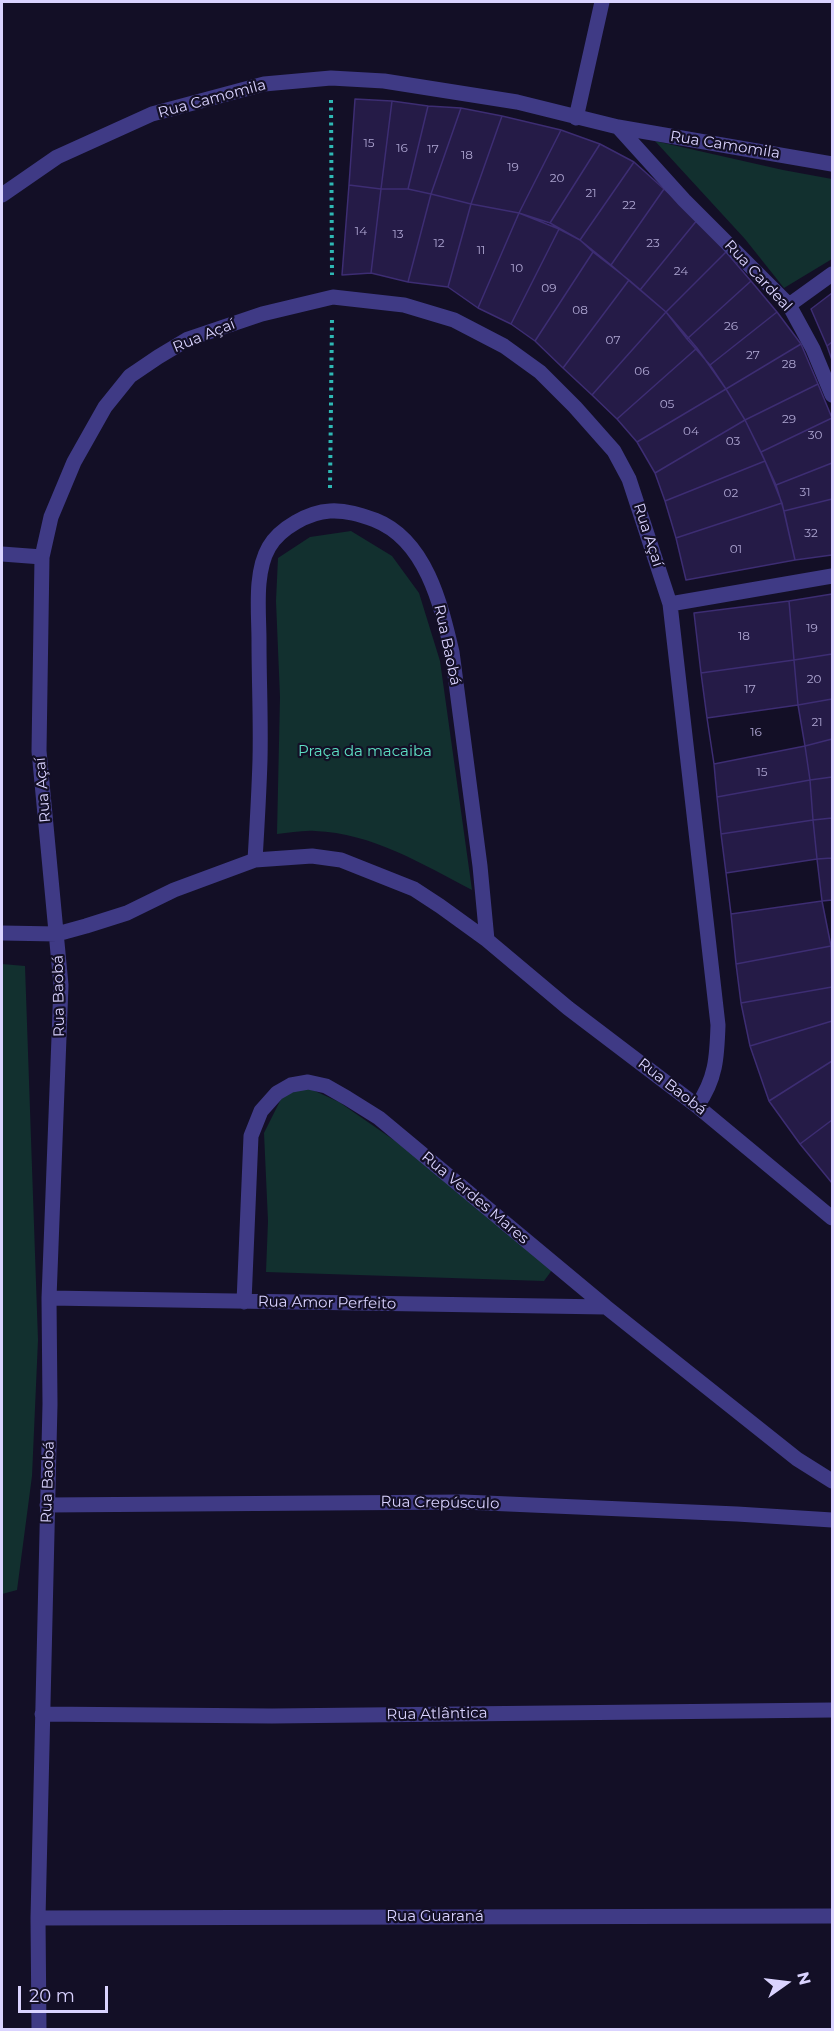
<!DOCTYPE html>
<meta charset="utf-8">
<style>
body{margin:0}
#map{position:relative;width:834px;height:2031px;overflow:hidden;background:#130f26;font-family:Montserrat,sans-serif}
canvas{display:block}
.frame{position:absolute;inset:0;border:3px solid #dad3ff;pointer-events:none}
.north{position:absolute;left:756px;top:1953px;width:60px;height:60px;-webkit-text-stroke:4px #130f26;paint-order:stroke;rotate:76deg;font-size:16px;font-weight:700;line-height:24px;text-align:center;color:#dad3ff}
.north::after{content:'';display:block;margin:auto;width:21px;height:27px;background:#dad3ff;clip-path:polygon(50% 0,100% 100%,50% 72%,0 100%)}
.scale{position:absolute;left:18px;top:1986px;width:90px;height:27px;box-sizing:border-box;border:3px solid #dad3ff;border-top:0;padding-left:8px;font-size:18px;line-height:21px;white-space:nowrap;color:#dad3ff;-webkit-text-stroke:4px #130f26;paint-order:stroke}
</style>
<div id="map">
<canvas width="834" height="2031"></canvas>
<div class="frame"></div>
<div class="north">N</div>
<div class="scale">20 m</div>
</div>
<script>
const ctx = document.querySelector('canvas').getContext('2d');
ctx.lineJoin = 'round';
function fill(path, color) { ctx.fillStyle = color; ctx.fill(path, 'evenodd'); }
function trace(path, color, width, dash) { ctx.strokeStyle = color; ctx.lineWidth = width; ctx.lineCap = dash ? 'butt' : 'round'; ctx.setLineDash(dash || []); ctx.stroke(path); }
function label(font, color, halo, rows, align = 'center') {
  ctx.font = font + ' Montserrat,sans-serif'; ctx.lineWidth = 4.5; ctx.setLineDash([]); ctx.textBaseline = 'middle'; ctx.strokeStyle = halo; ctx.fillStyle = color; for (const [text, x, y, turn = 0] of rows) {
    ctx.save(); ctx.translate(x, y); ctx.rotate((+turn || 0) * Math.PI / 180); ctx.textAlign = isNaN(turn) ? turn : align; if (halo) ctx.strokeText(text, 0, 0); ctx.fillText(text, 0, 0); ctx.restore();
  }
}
fill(new Path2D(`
 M655 141 783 170 832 179V259L784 288 745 239Z
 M351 531 392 556 419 593 440 661 472 890C422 864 372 833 315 831 303 830 290 833 277 834L280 697 276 601 278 558 310 537Z
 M2 964 25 966 38 1340 32 1476 17 1590 2 1594Z
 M304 1086 339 1102 401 1145 552 1270 544 1281 266 1272 268 1221 264 1133 282 1097Z`), '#12302f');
const building = new Path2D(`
 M355 99 392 101 381 189 349 185Z
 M392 101 428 106 408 189H381Z
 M428 106 461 108 431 194 408 189Z
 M461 108 502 116 471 204 431 194Z
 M502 116 561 130 519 213 471 204Z
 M561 130 600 144 550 223 519 213Z
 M600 144 634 162 580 240 550 223Z
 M634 162 664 189 611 265 580 240Z
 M349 185 381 189 371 273 342 275Z
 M381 189H408L431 194 408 282 371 273Z
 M664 189 698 219 640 290 611 265Z
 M431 194 471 204 448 287 408 282Z
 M471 204 519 213 478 308 448 287Z
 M519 213 559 229 511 324 478 308Z
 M698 219 726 252 666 312 640 290Z
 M559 229 580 240 593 252 535 341 511 324Z
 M593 252 629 280 563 368 535 341Z
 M726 252 751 281 687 339 666 312Z
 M629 280 666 312 592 395 563 368Z
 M751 281 777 312 710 365 687 339Z
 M832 293V342L827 346 811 309Z
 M666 312 697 348 617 419 592 395Z
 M777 312 801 344 726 389 710 365Z
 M832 342V360L827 346Z
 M801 344 818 384 745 420 726 389Z
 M697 348 726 389 637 442 617 419Z
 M818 384 832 418 761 452 745 420Z
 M726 389 745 420 655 473 637 442Z
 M832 418V463L776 485 761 452Z
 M745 420 765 461 665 501 655 473Z
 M765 461 782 503 676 538 665 501Z
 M832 463V499L784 511 776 485Z
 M832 499V555L795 560 784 511Z
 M782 503 795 560 686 580 676 538Z
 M832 594V654L794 660 789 601Z
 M789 601 794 660 701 673 694 613Z
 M832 654V699L798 705 794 660Z
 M794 660 798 705 707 718 701 673Z
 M832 699V739L805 746 798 705Z
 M798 705 805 746 714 764 707 718Z
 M798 705 805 746 714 764 707 718Z
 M832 739V777L810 780 805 746Z
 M805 746 810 780 717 797 714 764Z
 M832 777V818L813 820 810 780Z
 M810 780 813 820 721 834 717 797Z
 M832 818V858L817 859 813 820Z
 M813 820 817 859 726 873 721 834Z
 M832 858V900L822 901 817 859Z
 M817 859 822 901 731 914 726 873Z
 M817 859 822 901 731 914 726 873Z
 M832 900V946H831L822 901Z
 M832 900V946H831L822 901Z
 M822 901 831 946 736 964 731 914Z
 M831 946 832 987 741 1003 736 964Z
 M832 987V1021L750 1046 741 1003Z
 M832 1021V1061L769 1101 750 1046Z
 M832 1061V1120L800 1144 769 1101Z
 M832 1120V1183L800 1144Z`);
fill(building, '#251b47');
trace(building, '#3d2d73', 1.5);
trace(new Path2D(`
 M331 100 332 275
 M330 488 332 319`), '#2eb8b4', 4, [3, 4.5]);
trace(new Path2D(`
 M576 118 602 2
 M618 127 832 164
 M2 195 57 157 152 114 264 84 331 78 384 81 517 102 618 127 684 200 789 305 813 349 832 395
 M789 305 832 274
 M2 554 42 557
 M670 604 832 576
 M255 860C257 827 259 793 260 760 261 720 259 681 259 641 259 612 254 573 269 547 280 528 309 512 330 511 346 510 361 515 375 520 426 540 441 605 452 652L480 866 487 940
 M2 933 57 934 86 926 127 913 174 890 255 860 312 856 341 860 414 889 440 906 487 940 568 1008 697 1106 832 1218
 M49 1298 606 1307
 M244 1302 251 1136 261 1111 277 1093 291 1085 308 1082 326 1086 347 1098 379 1118 606 1307 797 1459 832 1481
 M47 1505 463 1502 737 1514 832 1520
 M42 1714 272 1716 832 1710
 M38 1918 832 1916
 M39 2030 38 1918 50 1404 49 1298 61 985 39 751 42 557 51 517 74 462 105 407 130 376 158 357 188 339 262 314 333 297 404 305 454 320 504 346 540 372 575 407 614 451 629 479 670 604 718 1025C717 1057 716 1079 697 1106`), '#3f3a85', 15);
label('12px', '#ada5d1', null, [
 ["15",369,143],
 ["16",402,148],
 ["17",433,149],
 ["18",467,155],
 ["19",513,167],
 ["20",557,178],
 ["21",591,193],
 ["22",629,205],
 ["14",361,231],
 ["13",398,234],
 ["12",439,243],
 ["23",653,243],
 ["11",481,250],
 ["10",517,268],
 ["24",681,271],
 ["09",549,288],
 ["08",580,310],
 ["26",731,326],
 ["07",613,340],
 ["27",753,355],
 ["28",789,364],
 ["06",642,371],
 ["05",667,404],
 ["29",789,419],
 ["04",691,431],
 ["30",815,435],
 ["03",733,441],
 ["31",805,492],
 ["02",731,493],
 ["32",811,533],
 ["01",736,549],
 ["19",812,628],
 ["18",744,636],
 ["20",814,679],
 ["17",750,689],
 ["21",817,722],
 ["16",756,732],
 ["15",762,772]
]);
label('15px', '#dad3ff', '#130f26', [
 ["Rua Camomila",212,99,-15],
 ["Rua Camomila",725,145,9],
 ["Rua Cardeal",758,276,47],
 ["Rua Açaí",204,336,-22],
 ["Rua Açaí",648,535,72],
 ["Rua Baobá",447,645,78],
 ["Rua Açaí",43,790,-95],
 ["Rua Baobá",59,996,-91],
 ["Rua Baobá",672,1087,38],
 ["Rua Verdes Mares",475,1198,40],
 ["Rua Amor Perfeito",327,1303,1],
 ["Rua Baobá",48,1482,-88],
 ["Rua Crepúsculo",440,1503,1],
 ["Rua Atlântica",437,1714,-1],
 ["Rua Guaraná",435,1917]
]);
label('15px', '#5ee0c4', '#130f26', [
 ["Praça da macaiba",365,752]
]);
</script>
